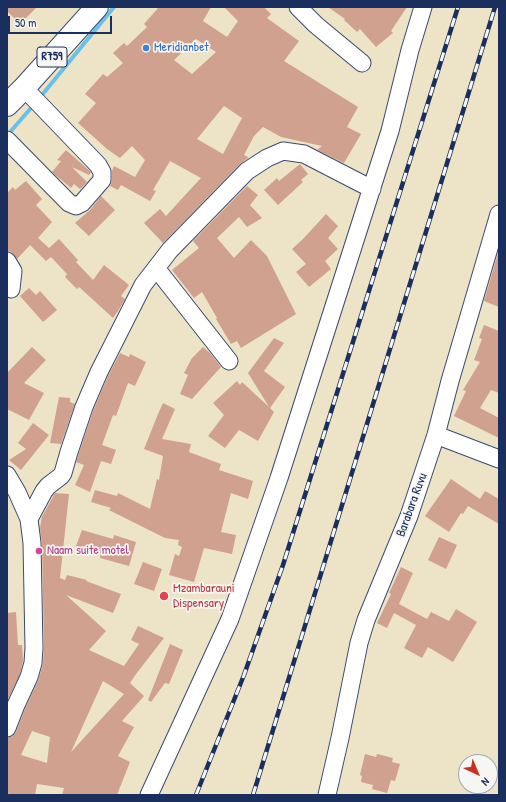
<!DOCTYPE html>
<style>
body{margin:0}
#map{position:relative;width:506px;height:802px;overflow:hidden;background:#ede4c8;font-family:"Patrick Hand",sans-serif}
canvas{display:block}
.frame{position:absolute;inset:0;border:8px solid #1b2f5e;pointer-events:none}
.north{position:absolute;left:458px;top:754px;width:40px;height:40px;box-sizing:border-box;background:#f6f6f2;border:1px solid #9ea6b7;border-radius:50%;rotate:136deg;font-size:11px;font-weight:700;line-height:16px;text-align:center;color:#1b2f5e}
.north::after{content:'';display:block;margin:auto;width:14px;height:18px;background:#c8321e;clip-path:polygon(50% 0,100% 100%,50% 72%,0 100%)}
.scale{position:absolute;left:8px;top:16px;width:104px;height:18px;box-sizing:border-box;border:2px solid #1b2f5e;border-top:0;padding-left:5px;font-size:12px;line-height:14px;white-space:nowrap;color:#1b2f5e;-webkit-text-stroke:3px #f6f6f2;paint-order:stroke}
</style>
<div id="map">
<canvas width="506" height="802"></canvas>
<div class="frame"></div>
<div class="north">N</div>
<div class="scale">50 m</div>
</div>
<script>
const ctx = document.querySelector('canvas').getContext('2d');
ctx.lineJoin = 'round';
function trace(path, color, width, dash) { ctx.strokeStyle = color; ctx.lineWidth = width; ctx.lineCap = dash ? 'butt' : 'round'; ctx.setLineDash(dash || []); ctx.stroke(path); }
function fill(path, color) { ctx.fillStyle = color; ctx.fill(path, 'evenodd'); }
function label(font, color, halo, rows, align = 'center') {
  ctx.font = font + ' "Patrick Hand",sans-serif'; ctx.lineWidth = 3.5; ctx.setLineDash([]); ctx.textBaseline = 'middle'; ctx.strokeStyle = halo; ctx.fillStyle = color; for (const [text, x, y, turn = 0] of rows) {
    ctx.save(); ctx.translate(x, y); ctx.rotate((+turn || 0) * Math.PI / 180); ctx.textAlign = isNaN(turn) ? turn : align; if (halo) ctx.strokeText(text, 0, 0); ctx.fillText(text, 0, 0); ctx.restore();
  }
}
trace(new Path2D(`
 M42 95 114 7
 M11 131 31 108`), '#6ac0e7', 4);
fill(new Path2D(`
 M7 7H37L20 24 7 11Z
 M159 7H211L203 21 227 37 238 21 224 7H264L271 14 267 18 299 41 284 61 358 107 347 127 361 134 344 163 317 150 322 146 281 137 263 127 254 136 244 155 248 157V158L240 164 163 243 144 223 160 209 166 216 187 193 201 178 170 161 153 190 156 191 150 201 121 185 118 190 110 186 112 180V171L114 166 135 177 145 160 132 146 120 158 107 149 78 123 96 103 85 94 103 74 107 77 123 63 113 53 124 43 127 46 147 27 144 24ZM196 39 216 52 192 74 174 60ZM224 106 242 118 223 154 197 139Z
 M328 7H407L391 31 393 33 376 47 360 29 357 32 344 20 345 19Z
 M66 150 91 172 89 175 72 167 87 182 80 189 74 184 71 188 52 172 61 161 57 160Z
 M300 164 308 174 301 180 303 182 278 205 264 190 277 178 279 181Z
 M26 181 42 199 36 205 52 222 38 238 49 248 59 239 78 260 76 262 93 280 104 265 129 285 121 296 125 299 118 311 113 318 79 287 77 289 65 277 67 274 51 257 46 261 30 245 17 259 12 252 7 251V193L13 187 15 190Z
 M247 186 258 195 250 205 262 218 247 227 239 217 217 238 234 258 251 240 267 256 296 314 241 348 237 341 231 344 216 319 217 318 202 292 194 298 172 270 199 248 193 241Z
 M101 196 115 210 89 236 75 223 90 210Z
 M326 214 338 226 328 238 338 249 325 261 331 269 309 287 296 272 306 264 292 249 302 240Z
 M499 250V307L484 301Z
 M29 288 36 295 40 291 57 310 43 322 20 296Z
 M484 325 499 331V393L491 390 480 408 499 418V438L454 416 466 391 463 390 480 362 474 360 482 339 479 338Z
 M274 338 284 343 264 371 285 387 270 408 274 412 258 441 239 430 225 448 208 436 224 415 213 403 237 381 240 385 242 382 269 407 248 373Z
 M32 347 46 360 24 383 44 393 29 420 7 409V373Z
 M203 347 210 353 221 367 192 399 180 394 188 375 184 373 192 358Z
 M120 353 129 357 130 354 146 362 135 386 128 383 116 416 113 415 102 445 116 450 111 464 101 461 90 492 75 485 84 465 76 462 93 411 108 376Z
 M59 397 70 398V402L75 404 61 444 50 443Z
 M163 403 175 409 162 439 191 444 189 452 221 464 219 470 253 481 248 499 231 493 221 532 236 535 232 554 204 548 194 582 169 575 175 554 179 556 182 547 178 545 179 540 165 538 109 510 111 508 91 502 95 490 117 496 118 493 150 509 157 479 159 480 163 456 144 449 158 414Z
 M33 423 49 435 21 470 9 460 26 449 18 443Z
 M451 479 480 499 485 491 499 499V524L468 506 463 514 461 513 449 532 425 516Z
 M55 493 69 494 60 578 65 580 67 575 87 580 86 581 121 594 113 613 66 595 106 631 89 650 124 666 139 644 131 640 138 626 164 638 136 674 130 683 144 696 122 721 134 727 118 756 130 762 117 795H62L64 788 37 784 35 795H12L7 793V738L13 736 16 732 25 709 38 681 43 664 44 648 42 543 40 528 42 516 43 515 44 513ZM103 681 124 694 71 752ZM32 731 50 737 47 763 21 755Z
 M82 530 113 539 114 535 136 542 129 566 100 558 101 553 76 546Z
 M439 537 457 545 446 569 428 560Z
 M143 562 162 569 154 591 134 584Z
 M401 567 413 573 399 604 427 619 431 612 449 621 456 609 477 622 453 662 428 647 422 658 404 648 416 625 394 613 387 628 377 623 391 594 389 593Z
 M16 612 18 645H22L23 661 20 674 7 701V613Z
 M170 644 183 650 169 684 165 683 151 702 148 700Z
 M365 754 376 757 377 754 393 758 392 762 400 764 395 781 391 780 387 793 372 789 373 785 361 782 362 776 360 775Z`), '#cfa18e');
const minor = new Path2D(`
 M298 7 316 25 362 63
 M7 140 69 203 76 206 82 203 102 180V172L98 165 24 88
 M7 261 13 271 11 289
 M156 268 229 361
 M436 435 499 459
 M7 475 17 492 29 519 32 543 34 648 33 663 29 677 16 705 7 728
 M29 519 44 491 48 486 61 476 63 473 69 452 84 407 99 372 143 285 170 250 247 171 267 158 283 151 304 154 372 189
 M149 795 230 619 279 478 390 131 410 50 423 7
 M327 795 340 738 359 643 366 620 409 516 436 435 450 381 499 214`);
const major = new Path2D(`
 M7 105 24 88 97 7`);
trace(minor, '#3a4a6e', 19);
trace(major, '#3a4a6e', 24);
trace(minor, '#fff', 17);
trace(major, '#fff', 22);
const rail = new Path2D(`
 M196 795 244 675 283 565 458 7
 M253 795 495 7`);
trace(rail, '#1b2f5e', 4.5);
trace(rail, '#f6f6f2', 3, [9]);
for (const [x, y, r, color] of [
 [146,48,4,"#3f7fe0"],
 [39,551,4,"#d1479c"],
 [164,596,5,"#e0444e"]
]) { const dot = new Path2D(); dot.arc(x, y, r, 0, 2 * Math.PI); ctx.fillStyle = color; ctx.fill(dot); trace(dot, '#f6f6f2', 1.5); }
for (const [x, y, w] of [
 [52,57,30]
]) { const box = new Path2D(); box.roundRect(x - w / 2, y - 10, w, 20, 3); ctx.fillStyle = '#f6f6f2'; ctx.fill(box); trace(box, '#1b2f5e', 1); }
label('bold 12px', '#1b2f5e', null, [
 ["R759",52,57]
]);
label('13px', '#366cbe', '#f6f6f2', [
 ["Meridianbet",154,48]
], 'left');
label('13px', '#1b2f5e', '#f6f6f2', [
 ["Barabara Ruvu",412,505,-70]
]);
label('13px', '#b23c85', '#f6f6f2', [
 ["Naam suite motel",47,551]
], 'left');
label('13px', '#be3a42', '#f6f6f2', [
 ["Mzambarauni",173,589],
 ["Dispensary",173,604]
], 'left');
</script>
